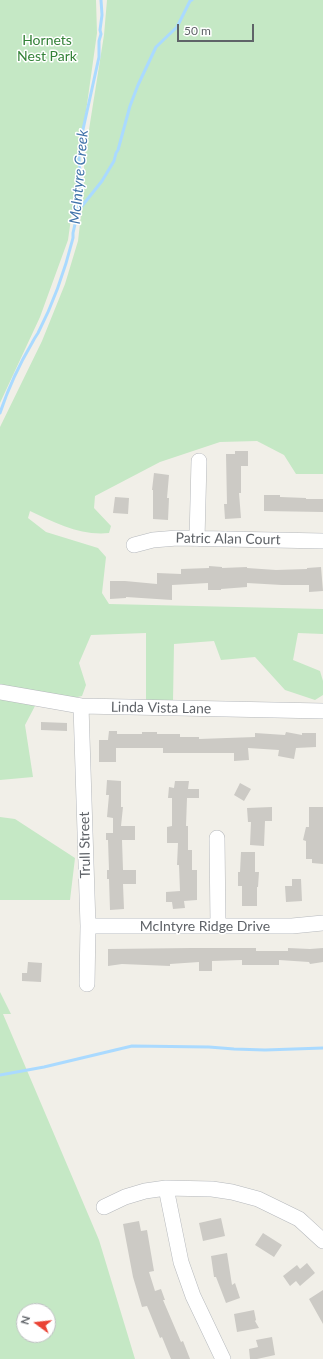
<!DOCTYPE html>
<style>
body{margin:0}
#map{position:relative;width:323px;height:1359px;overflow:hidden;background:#f1efe8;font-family:Lato,sans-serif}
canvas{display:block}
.north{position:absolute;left:16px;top:1303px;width:40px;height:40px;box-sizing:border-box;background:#fff;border:1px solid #bfc1c3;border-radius:50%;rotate:285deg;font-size:11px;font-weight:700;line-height:16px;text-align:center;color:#5f6368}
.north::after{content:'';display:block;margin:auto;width:14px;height:18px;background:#ea4335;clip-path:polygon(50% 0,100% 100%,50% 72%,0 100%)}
.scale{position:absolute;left:177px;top:24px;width:77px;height:18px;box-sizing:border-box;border:2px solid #5f6368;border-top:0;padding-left:5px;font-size:12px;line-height:14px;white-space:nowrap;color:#5f6368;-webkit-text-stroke:3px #fff;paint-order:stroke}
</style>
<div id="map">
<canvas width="323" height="1359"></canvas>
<div class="north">N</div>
<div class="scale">50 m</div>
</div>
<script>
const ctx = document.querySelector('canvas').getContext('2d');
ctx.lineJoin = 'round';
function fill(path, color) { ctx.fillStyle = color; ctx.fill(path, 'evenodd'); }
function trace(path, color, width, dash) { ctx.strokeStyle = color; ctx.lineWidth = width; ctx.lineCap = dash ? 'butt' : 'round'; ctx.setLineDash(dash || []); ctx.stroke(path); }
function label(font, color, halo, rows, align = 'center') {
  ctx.font = font + ' Lato,sans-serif'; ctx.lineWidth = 3; ctx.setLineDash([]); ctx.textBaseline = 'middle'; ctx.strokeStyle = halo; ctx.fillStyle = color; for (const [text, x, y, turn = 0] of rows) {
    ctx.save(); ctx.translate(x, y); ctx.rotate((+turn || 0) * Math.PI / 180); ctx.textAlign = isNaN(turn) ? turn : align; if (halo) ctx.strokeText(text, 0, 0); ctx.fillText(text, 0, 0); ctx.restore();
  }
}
fill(new Path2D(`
 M0 0H96L97 33 68 240 40 317 0 403Z
 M107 0H323V474H296L284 455 257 441 220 442 160 462 95 496 94 508 111 526 109 533C81 536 55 523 30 511L28 518 46 532 98 548 106 557 102 593 109 604 323 609V634L298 633 293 660 320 671 323 681V695L315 700 285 690 255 657 221 660 214 641 174 644 173 701H146V633L91 635 79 663 86 685 82 696 35 706 25 725 33 777 0 780V427L42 341 65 284 78 241 84 189V161L104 35Z
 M0 817 15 819 75 858 70 900H0Z
 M0 992 11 1014H3L99 1240 135 1359H0ZM24 1311H48V1335H24Z`), '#c5e8c5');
trace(new Path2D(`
 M78 211 102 181 114 161 116 153 118 150 130 106 138 85 156 47 177 27 190 1 192 0
 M0 413C8 389 19 365 32 343 34 339 36 336 38 333 54 302 65 270 73 238V233L78 211 81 189 79 157 82 134 99 57V41L101 34 100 30 102 15 101 0
 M0 1075 44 1067 132 1046 209 1047 234 1049 265 1050 323 1048`), '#aadaff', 3);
fill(new Path2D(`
 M235 451H248V466H241V493H239L241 518 225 519 224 504H227L226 454H235Z
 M154 473 169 475 167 498H169L168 520 153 519V490H152Z
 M264 495H280V497L306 498V499H323V512L264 511Z
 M115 497 129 498 128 514 113 513Z
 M209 566 222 567V568L247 567V568L276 570 307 569V568L321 567 323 591 309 592V585H282L247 583V587L221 589V590H208V583L172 585V600L126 597V598L110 599V581H125L157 584V573L181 574V569L209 568Z
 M41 722 67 723V731L41 730Z
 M109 731H117V734H142V732H157V734H180V737H199V739L255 737V733L285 735 286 732 302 735V733H316V747L296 748 294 759 278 756 279 750 248 748 249 760 234 761V753H163V748H116V762H99V740H108Z
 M107 780 121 781V807H123L121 826H135V840H122L123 870H136V884H123L124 909 110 910 109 879H107V870H109L108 840H106V833H113V818L107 817 109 795H106Z
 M175 781H189L188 789H199V798H187L186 826H188V850H192V870H197V900L184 901 185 908 173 909 172 902H166V892L180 891 179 865H177L178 843H167V827L172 826V798H168L169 787 174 788Z
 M240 783 251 789 244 801 234 795Z
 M272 807V821H265L264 846 250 845 251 822H248L247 808Z
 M309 807H323V864L312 863V859H306V841L303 840 306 827H309Z
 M241 852H255V872H259L258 887H257V906H242V886H238V872H240Z
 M292 879H301L302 901 286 902 285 886H292Z
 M191 948H256V951H288V948L310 949 323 948V962L310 964 309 962 279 960V965H242V960L212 961V971H199V962L170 964V966L122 964 108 966V949Z
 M28 962 42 963 41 982 22 981V973H27Z
 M221 1218 225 1236 203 1241 199 1223Z
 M139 1221 141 1231 147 1230 154 1271 149 1272 155 1291 161 1289 165 1300H163L181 1342 183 1341 190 1359H171L162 1337 160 1338 147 1306 142 1307 133 1277 123 1224Z
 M263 1233 282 1245 274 1257 255 1245Z
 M227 1253 232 1285 235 1283 240 1298 226 1303 216 1277H214L211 1256Z
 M307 1263 315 1273 300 1286 296 1281 290 1286 283 1276 297 1265 300 1269Z
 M323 1290V1324L309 1299Z
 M254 1310 256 1320 255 1321 259 1328 237 1332 234 1314Z
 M272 1337 275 1355 257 1359H250L249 1349 258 1347 256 1340Z`), '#cccac5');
const minor = new Path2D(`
 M197 539 199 461
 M134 545 153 540 177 538 323 541
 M0 692 81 706 323 711
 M81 706 88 926 87 984
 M217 838 218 925
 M88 926H292L323 923
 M166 1188 181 1262 193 1296 223 1359
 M104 1207 125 1197 145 1191 166 1188 212 1189 232 1192 258 1199 299 1219 323 1241`);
trace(minor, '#b5b8bc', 16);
trace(minor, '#fff', 15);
label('14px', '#348238', '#fff', [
 ["Hornets",47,40],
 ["Nest Park",47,56]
]);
label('14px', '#5f6368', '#fff', [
 ["Patric Alan Court",228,539,1],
 ["Linda Vista Lane",161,708,1],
 ["Trull Street",85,845,-91],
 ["McIntyre Ridge Drive",205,926]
]);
label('italic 15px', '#4174aa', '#fff', [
 ["McIntyre Creek",79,177,-85]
]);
</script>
